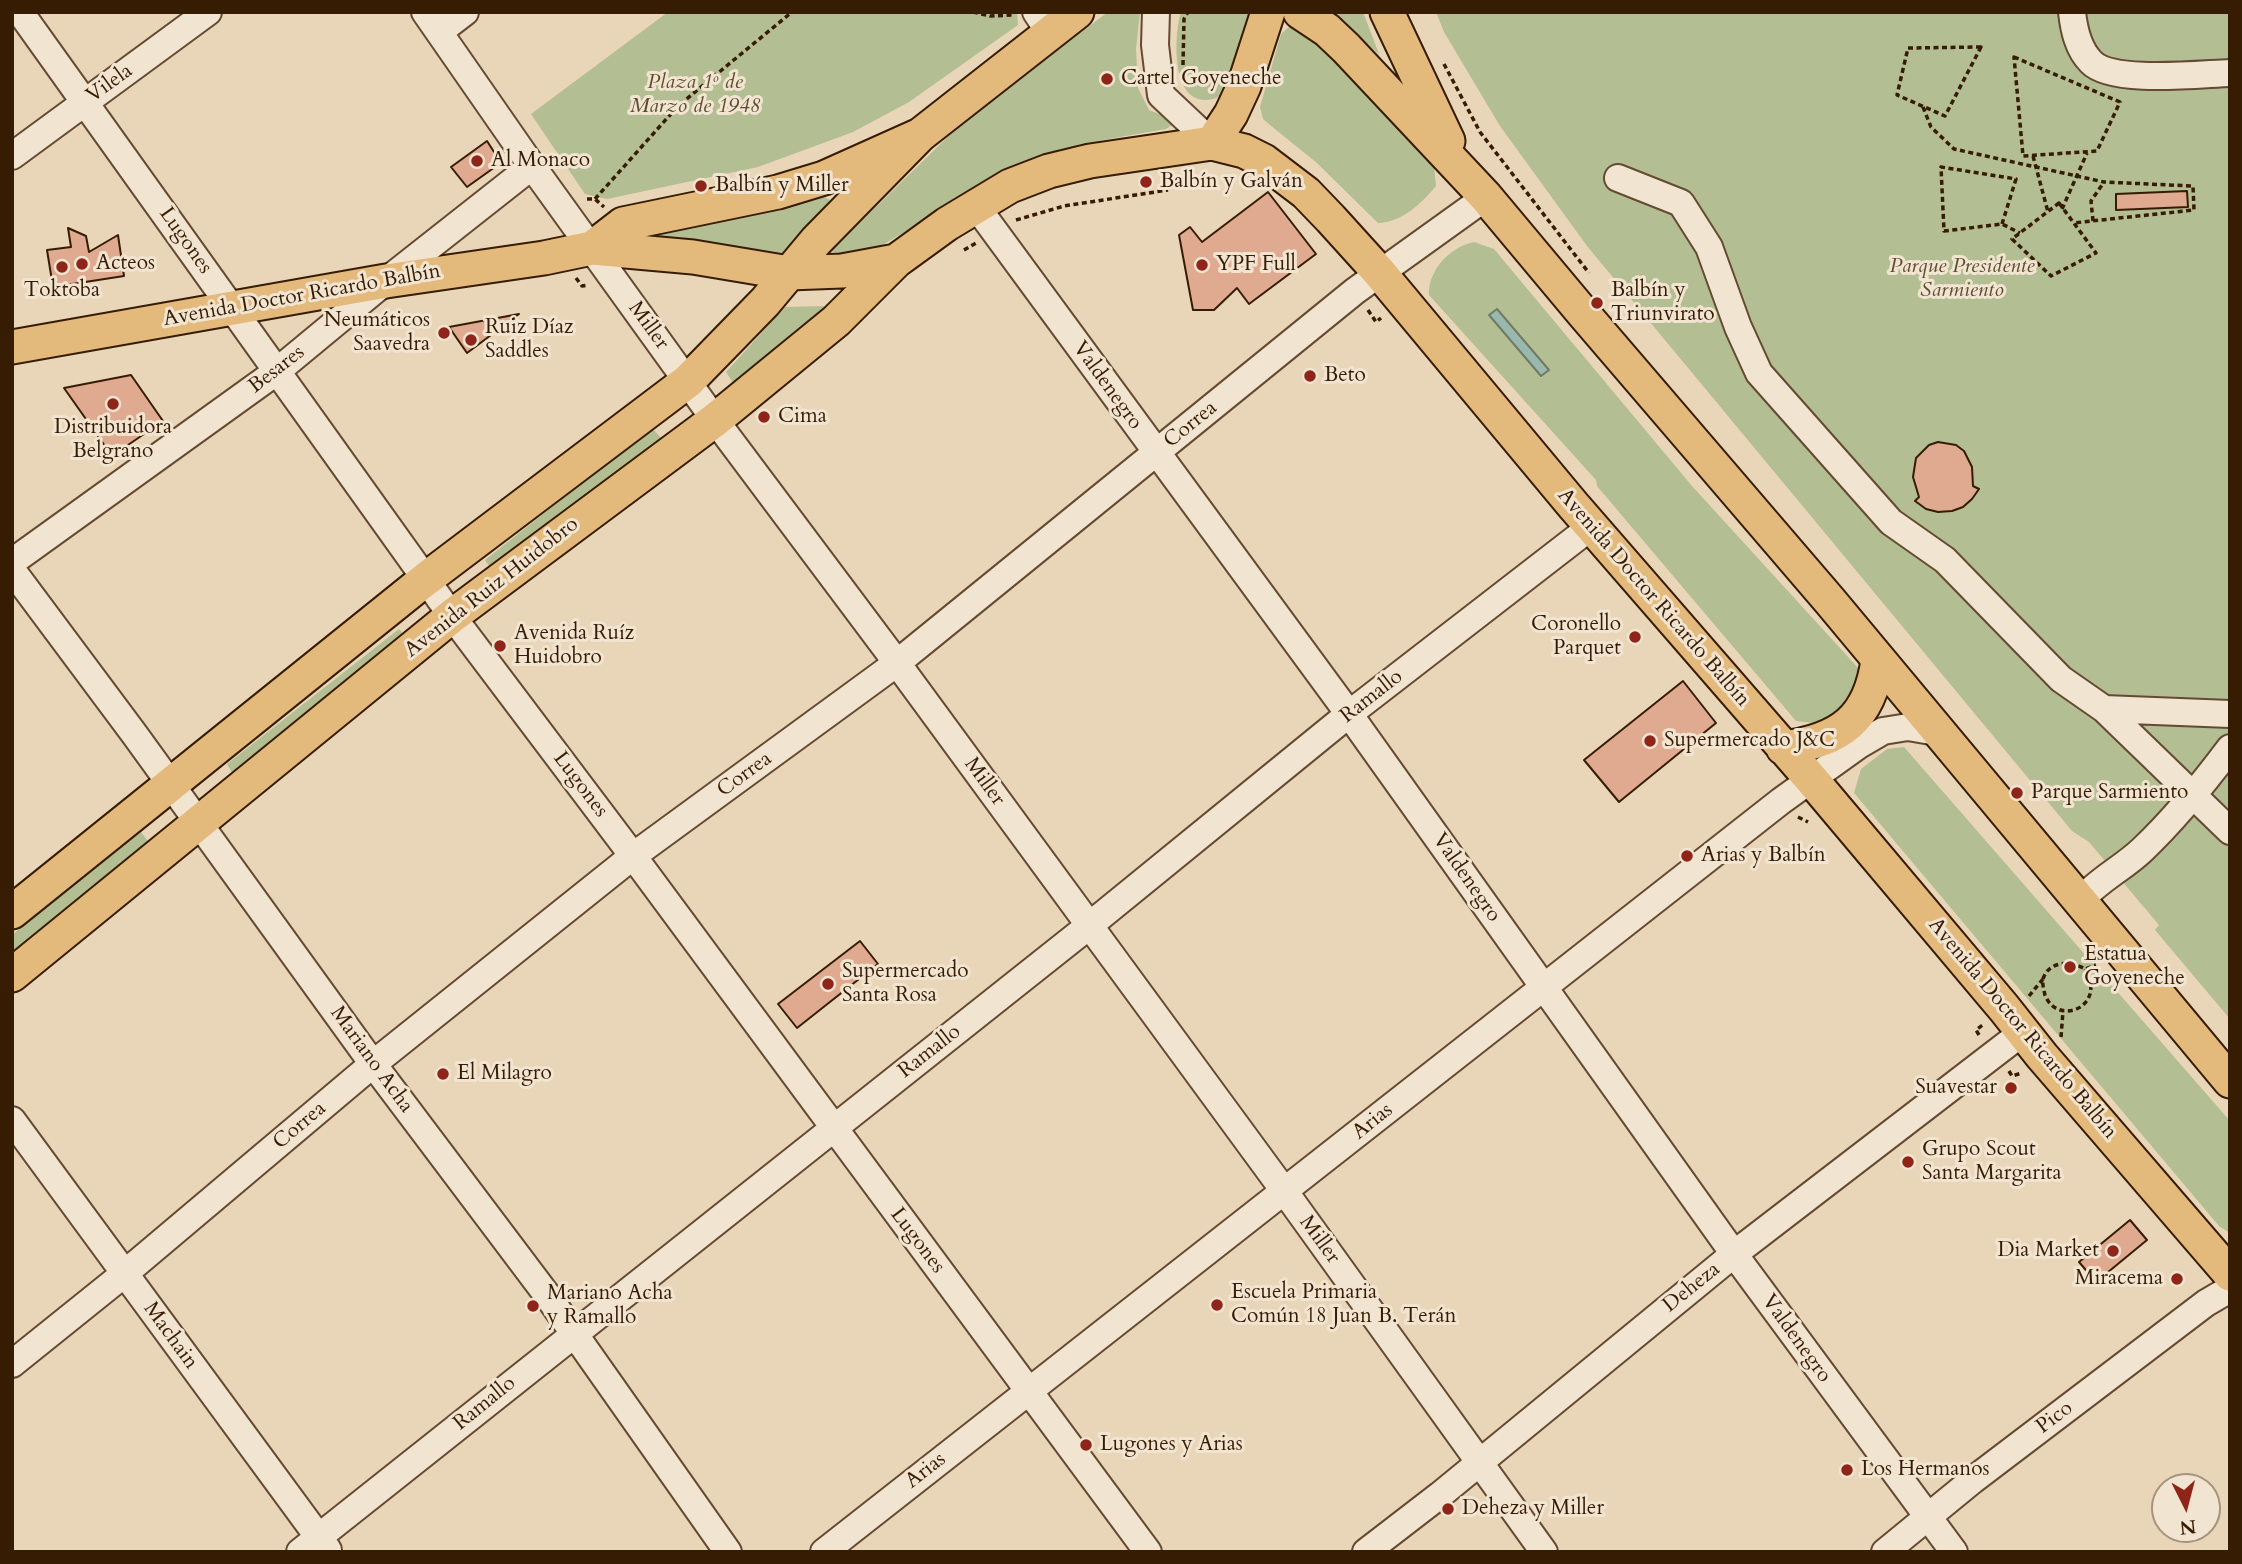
<!DOCTYPE html>
<meta charset="utf-8">
<style>
body{margin:0}
#map{position:relative;width:2242px;height:1564px;overflow:hidden;background:#e9d5b8;font-family:Cardo,serif}
canvas{display:block}
.frame{position:absolute;inset:0;border:14px solid #371c04;pointer-events:none}
.north{position:absolute;left:2151px;top:1473px;width:70px;height:70px;box-sizing:border-box;background:#f1e4d1;border:2px solid #a7947f;border-radius:50%;rotate:174deg;font-size:19px;font-weight:700;line-height:28px;text-align:center;color:#371c04}
.north::after{content:'';display:block;margin:auto;width:24px;height:32px;background:#8f2418;clip-path:polygon(50% 0,100% 100%,50% 72%,0 100%)}
</style>
<div id="map">
<canvas width="2242" height="1564"></canvas>
<div class="frame"></div>
<div class="north">N</div>
</div>
<script>
const ctx = document.querySelector('canvas').getContext('2d');
ctx.lineJoin = 'round';
function fill(path, color) { ctx.fillStyle = color; ctx.fill(path, 'evenodd'); }
function trace(path, color, width, dash) { ctx.strokeStyle = color; ctx.lineWidth = width; ctx.lineCap = dash ? 'butt' : 'round'; ctx.setLineDash(dash || []); ctx.stroke(path); }
function label(font, color, halo, rows, align = 'center') {
  ctx.font = font + ' Cardo,serif'; ctx.lineWidth = 6; ctx.setLineDash([]); ctx.textBaseline = 'middle'; ctx.strokeStyle = halo; ctx.fillStyle = color; for (const [text, x, y, turn = 0] of rows) {
    ctx.save(); ctx.translate(x, y); ctx.rotate((+turn || 0) * Math.PI / 180); ctx.textAlign = isNaN(turn) ? turn : align; if (halo) ctx.strokeText(text, 0, 0); ctx.fillText(text, 0, 0); ctx.restore();
  }
}
fill(new Path2D(`
 M668 12H1017L1018 25 909 102 853 132 758 167 607 199 585 194 531 114Z
 M1108 12H1140L1136 49 1138 88 1149 110 1169 118 1173 124 1166 129 1080 144 992 179 871 252 845 256 831 251 968 117Z
 M1181 12H1248L1250 16C1245 30 1232 84 1224 92 1219 98 1212 100 1205 100 1171 100 1174 34 1181 12Z
 M1326 12H1363L1379 54Z
 M1436 12H2230V1019L2155 930 2159 925 2089 842 2072 831 1587 246 1500 126 1444 32Z
 M1289 27H1298L1349 69 1434 166 1436 186C1422 203 1401 223 1378 223L1317 163 1270 125 1263 119 1260 107 1281 34Z
 M821 195 830 200 783 256 716 245 630 234Z
 M1474 242 1494 249 1692 486 1860 670 1859 694 1821 724 1796 721 1597 486 1596 480 1429 295C1428 270 1450 247 1474 242Z
 M827 306 830 313 736 387 726 372 785 307Z
 M652 428 663 440 493 572 485 560Z
 M399 629 408 640 235 778 227 764Z
 M1904 747 2230 1121V1233L2219 1226 1854 793 1861 769 1887 749Z
 M141 832 150 844 12 955V935Z`), '#b3be92');
const water = new Path2D(`
 M1497 309 1549 370 1541 376 1489 315Z`);
fill(water, '#98b9ab');
trace(water, '#717a68', 2);
const building = new Path2D(`
 M487 141 496 155 495 167 467 187 451 167Z
 M2187 191 2188 207 2116 210V194Z
 M1268 192 1316 254 1249 304 1237 288 1214 310H1193L1179 235 1190 227 1202 242Z
 M68 228 86 236 89 252 118 235 124 276 53 287 47 250 71 247Z
 M519 314 467 353 449 327Z
 M131 375 163 421 112 456 64 388Z
 M1938 442 1956 445 1964 451 1972 467 1973 486 1979 489 1972 499 1963 507 1952 511 1938 512 1926 509 1915 501 1919 497 1913 477 1916 458 1929 445Z
 M1683 681 1716 723 1619 802 1584 760Z
 M860 941 878 964 797 1028 778 1004Z
 M2130 1220 2147 1240 2096 1282 2079 1262Z`);
fill(building, '#dfaa90');
trace(building, '#371c04', 2);
const minor = new Path2D(`
 M20 12 452 616 633 856 1148 1552
 M425 12 532 166 715 420 897 663 1285 1192 1544 1552
 M1036 12 1050 33
 M1156 12 1155 45 1161 95 1212 143
 M2072 12C2074 30 2078 49 2091 62 2112 84 2199 74 2230 73
 M439 32 465 12
 M12 156 208 12
 M1618 178 1681 203 1709 247 1738 327 1759 373 1891 522 1945 560 2061 679 2104 709 2230 831
 M976 206 1349 714 1734 1254 1954 1552
 M12 562 276 372 386 281 532 166
 M12 570 135 735 373 1064 547 1295 728 1552
 M2104 709 2230 714
 M2080 901C2099 879 2122 869 2142 850 2175 819 2203 784 2230 748
 M12 1120 328 1550
 M12 1364 124 1274 373 1064 633 856 897 663 1355 291 1486 197
 M300 1552 1090 925 1349 714 1592 526
 M824 1552 1781 801 1859 745 1883 731 1908 727 1937 732
 M1366 1552 1440 1495 1734 1254 2023 1032
 M1885 1552 1973 1480 2206 1303 2230 1289`);
const major = new Path2D(`
 M1300 12 1327 30 1346 48 1486 197 1583 313 1830 601 2230 1081
 M1387 12 1448 141
 M1212 143 1231 114 1244 86 1268 12
 M592 248 623 224 778 192 824 178 920 135 1077 12
 M12 347 386 281 544 258 592 248 693 257 789 273 842 271 896 261
 M1783 748C1840 741 1870 719 1878 660
 M12 912 426 579 688 381 765 302 816 241 920 135
 M12 975 452 616 715 420 836 321 896 261 947 224 1010 186 1049 171 1090 161 1212 143 1244 151 1264 161 1306 193 1331 219 1379 272 1573 505 1812 780 2004 1008 2042 1056 2230 1274`);
trace(minor, '#644a31', 30);
trace(major, '#371c04', 37);
trace(new Path2D(`
 M973 12 990 16 1013 15
 M1981 47 1945 116 1897 95 1908 48Z
 M2014 57 2120 102 2097 151 2023 156Z
 M1444 64 1480 132 1589 273
 M1183 65 1184 19 1188 12
 M1923 107 1931 127 1954 149 2104 182 2193 186 2194 210 2073 223
 M2033 156 2048 212
 M587 199H595L604 207
 M595 199 678 106 792 12
 M2059 203 2096 253 2051 276 2012 239Z
 M2062 209 2087 153
 M1016 220 1064 206 1168 190
 M2093 221 2091 201 2104 182
 M2002 224 2016 179 1941 167 1944 231 2002 224 2020 233
 M964 250 976 243
 M576 278 582 286 588 285
 M1368 310 1376 322 1381 318
 M1798 817 1808 822
 M2085 969C2108 1007 2057 1027 2045 995 2044 991 2042 983 2043 979 2049 960 2072 961 2085 969L2096 965
 M2029 996 2043 979
 M1979 1035 1976 1030 1984 1024
 M2061 1037 2063 1011
 M2009 1071 2012 1076 2022 1073`), '#371c04', 3.5, [5, 3.5]);
trace(minor, '#f1e4d1', 26);
trace(major, '#e4ba7c', 33);
for (const [x, y, r, color] of [
 [1107,79,7,"#8f2418"],
 [477,161,7,"#8f2418"],
 [1146,182,7,"#8f2418"],
 [701,186,7,"#8f2418"],
 [82,264,7,"#8f2418"],
 [1202,265,7,"#8f2418"],
 [62,267,7,"#8f2418"],
 [1597,303,7,"#8f2418"],
 [444,333,7,"#8f2418"],
 [471,340,7,"#8f2418"],
 [1310,376,7,"#8f2418"],
 [113,404,7,"#8f2418"],
 [764,417,7,"#8f2418"],
 [1635,637,7,"#8f2418"],
 [500,646,7,"#8f2418"],
 [1650,741,7,"#8f2418"],
 [2017,793,7,"#8f2418"],
 [1687,856,7,"#8f2418"],
 [2070,967,7,"#8f2418"],
 [828,984,7,"#8f2418"],
 [443,1074,7,"#8f2418"],
 [2011,1088,7,"#8f2418"],
 [1908,1162,7,"#8f2418"],
 [2113,1251,7,"#8f2418"],
 [2177,1279,7,"#8f2418"],
 [1217,1305,7,"#8f2418"],
 [533,1306,7,"#8f2418"],
 [1086,1445,7,"#8f2418"],
 [1847,1470,7,"#8f2418"],
 [1448,1509,7,"#8f2418"]
]) { const dot = new Path2D(); dot.arc(x, y, r, 0, 2 * Math.PI); ctx.fillStyle = color; ctx.fill(dot); trace(dot, '#f1e4d1', 2.5); }
label('21px', '#371c04', '#f1e4d1', [
 ["Cartel Goyeneche",1121,79],
 ["Al Monaco",491,161],
 ["Balbín y Galván",1160,182],
 ["Balbín y Miller",715,186],
 ["Acteos",96,264],
 ["YPF Full",1216,265],
 ["Toktoba",62,291,"center"],
 ["Balbín y",1611,291],
 ["Triunvirato",1611,315],
 ["Neumáticos",430,321,"right"],
 ["Saavedra",430,345,"right"],
 ["Ruiz Díaz",485,328],
 ["Saddles",485,352],
 ["Beto",1324,376],
 ["Cima",778,417],
 ["Distribuidora",113,428,"center"],
 ["Belgrano",113,452,"center"],
 ["Coronello",1621,625,"right"],
 ["Parquet",1621,649,"right"],
 ["Avenida Ruíz",514,634],
 ["Huidobro",514,658],
 ["Supermercado J&C",1664,741],
 ["Parque Sarmiento",2031,793],
 ["Arias y Balbín",1701,856],
 ["Estatua",2084,955],
 ["Goyeneche",2084,979],
 ["Supermercado",842,972],
 ["Santa Rosa",842,996],
 ["El Milagro",457,1074],
 ["Suavestar",1997,1088,"right"],
 ["Grupo Scout",1922,1150],
 ["Santa Margarita",1922,1174],
 ["Dia Market",2099,1251,"right"],
 ["Miracema",2163,1279,"right"],
 ["Escuela Primaria",1231,1293],
 ["Común 18 Juan B. Terán",1231,1317],
 ["Mariano Acha",547,1294],
 ["y Ramallo",547,1318],
 ["Lugones y Arias",1100,1445],
 ["Los Hermanos",1861,1470],
 ["Deheza y Miller",1462,1509]
], 'left');
label('italic 21px', '#5c4d2f', '#f1e4d1', [
 ["Plaza 1º de",695,83],
 ["Marzo de 1948",695,107],
 ["Parque Presidente",1962,267],
 ["Sarmiento",1962,291]
]);
label('21px', '#371c04', '#f1e4d1', [
 ["Vilela",110,84,-36],
 ["Lugones",185,241,55],
 ["Avenida Doctor Ricardo Balbín",302,296,-10],
 ["Miller",648,326,54],
 ["Besares",277,370,-38],
 ["Valdenegro",1107,386,54],
 ["Correa",1191,425,-39],
 ["Avenida Ruiz Huidobro",492,588,-38],
 ["Avenida Doctor Ricardo Balbín",1653,598,49],
 ["Ramallo",1372,697,-38],
 ["Correa",745,775,-36],
 ["Miller",984,782,54],
 ["Lugones",580,785,53],
 ["Valdenegro",1466,878,55],
 ["Avenida Doctor Ricardo Balbín",2022,1029,50],
 ["Ramallo",930,1052,-38],
 ["Mariano Acha",371,1060,54],
 ["Arias",1373,1122,-39],
 ["Correa",300,1126,-40],
 ["Miller",1319,1240,54],
 ["Lugones",917,1241,53],
 ["Deheza",1692,1288,-39],
 ["Machain",170,1336,54],
 ["Valdenegro",1796,1339,54],
 ["Ramallo",485,1404,-39],
 ["Pico",2055,1418,-37],
 ["Arias",926,1471,-38]
]);
</script>
